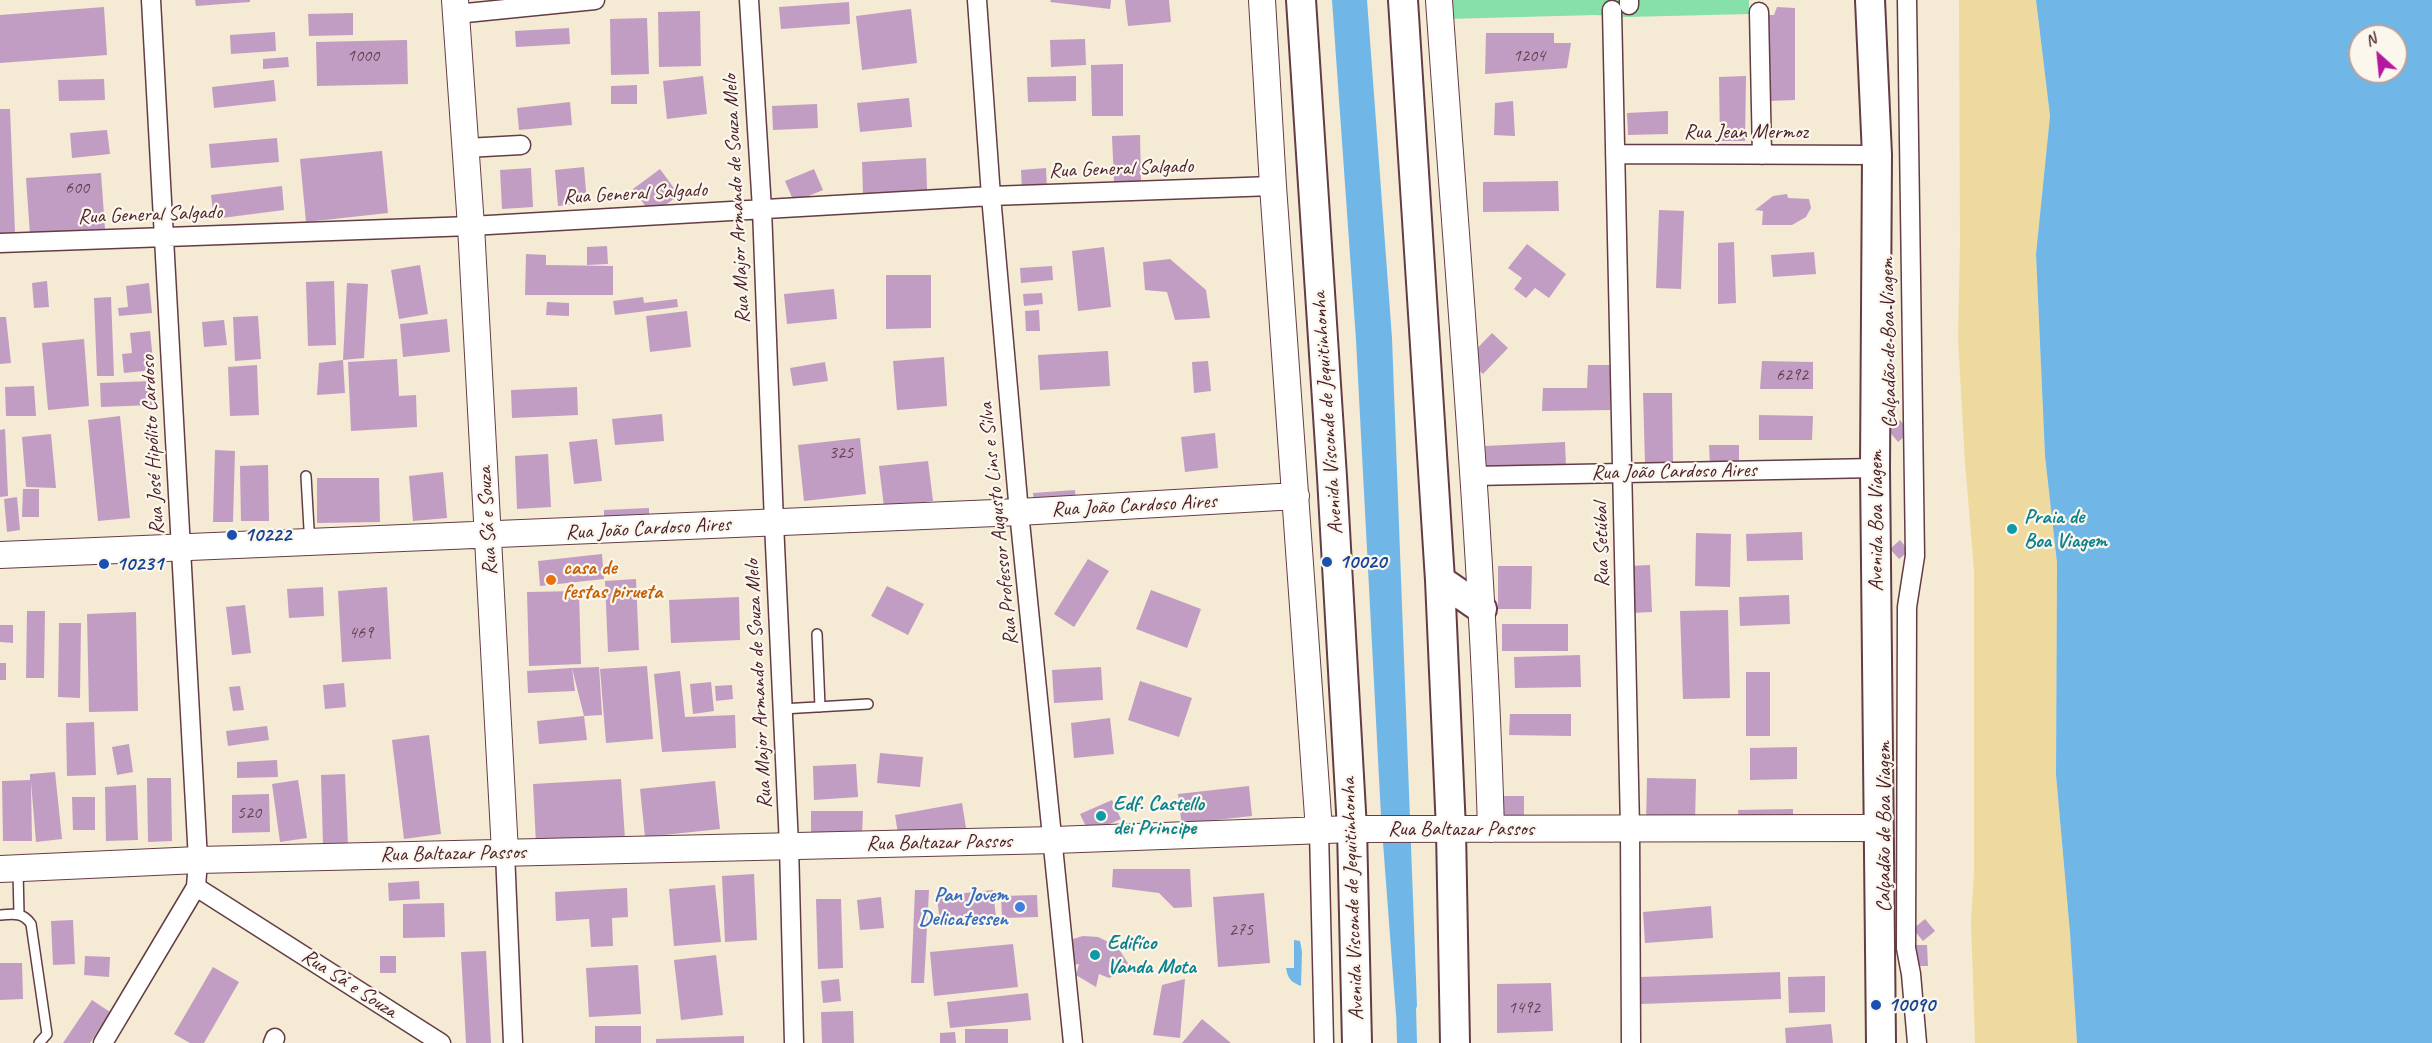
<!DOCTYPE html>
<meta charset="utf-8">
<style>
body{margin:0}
#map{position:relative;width:2432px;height:1043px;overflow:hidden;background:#f5ead3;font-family:Caveat,sans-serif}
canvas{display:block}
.north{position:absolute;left:2348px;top:24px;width:60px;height:60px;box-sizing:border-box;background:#fbf7ec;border:2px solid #b4a19f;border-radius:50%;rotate:333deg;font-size:16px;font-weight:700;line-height:24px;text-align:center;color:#4a1f2b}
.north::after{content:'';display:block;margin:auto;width:21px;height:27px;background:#b5179e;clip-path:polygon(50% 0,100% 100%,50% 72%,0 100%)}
</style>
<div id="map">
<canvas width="2432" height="1043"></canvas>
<div class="north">N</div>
</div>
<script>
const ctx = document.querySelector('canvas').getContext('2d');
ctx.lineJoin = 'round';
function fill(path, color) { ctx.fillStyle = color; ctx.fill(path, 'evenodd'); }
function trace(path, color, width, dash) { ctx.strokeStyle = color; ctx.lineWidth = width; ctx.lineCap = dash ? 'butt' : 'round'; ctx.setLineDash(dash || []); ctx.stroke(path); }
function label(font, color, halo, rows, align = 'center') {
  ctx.font = font + ' Caveat,sans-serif'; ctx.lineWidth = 4.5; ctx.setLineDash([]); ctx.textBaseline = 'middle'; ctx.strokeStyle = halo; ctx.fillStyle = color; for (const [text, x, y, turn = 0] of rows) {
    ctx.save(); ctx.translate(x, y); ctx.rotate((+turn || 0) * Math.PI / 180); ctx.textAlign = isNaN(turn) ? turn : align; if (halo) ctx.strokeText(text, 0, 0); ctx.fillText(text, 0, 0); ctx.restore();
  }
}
fill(new Path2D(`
 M1445 0H1749V14L1627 17 1595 15 1446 19Z`), '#86e0a7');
fill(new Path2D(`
 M1959 0H2036L2050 116 2036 254 2045 456 2057 563 2056 775 2070 933 2077 1043H1975L1971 921 1974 873V570L1965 463 1958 339 1960 244Z`), '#eeda9e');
fill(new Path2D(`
 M1332 0H1367L1392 338 1417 1006 1407 1034 1396 1015 1381 816 1356 340Z
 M2036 0H2432V1043H2077L2070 933 2056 775 2057 563 2045 456 2036 254 2050 116ZM2360 36H2396V72H2360Z
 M1294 940 1300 941 1302 952 1301 986C1291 982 1288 979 1286 968H1294Z`), '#70b7e7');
trace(new Path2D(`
 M1406 1007 1407 1043`), '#70b7e7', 20);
fill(new Path2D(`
 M195 0H250V2L196 6Z
 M1051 0H1111L1110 9 1050 2Z
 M1125 0H1169L1171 22 1128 26Z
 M849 2 850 24 781 29 779 7Z
 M104 7 107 55 0 63V15Z
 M1777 7 1795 8V100L1768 101 1767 15H1774Z
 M911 9 917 63 862 70 856 16Z
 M700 11 701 66 659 67 658 12Z
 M353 13V35L309 36 308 14Z
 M647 18 649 74 611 75 610 19Z
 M569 28 570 44 516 47 515 31Z
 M275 32 276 51 231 54 230 35Z
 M1486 33H1554V43H1571L1567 68 1485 74Z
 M1085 39 1086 65 1051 67 1050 40Z
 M407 40 408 84 317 86 316 42Z
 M288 57 289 67 263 69V59Z
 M1123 64V116H1092L1091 65Z
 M703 76 707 114 667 119 663 81Z
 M1076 76V101L1028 102 1027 77Z
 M1746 76 1745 141H1720L1719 77Z
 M104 79 105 100 59 101 58 80Z
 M274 80 276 101 214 108 212 87Z
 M637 85V104H611V86Z
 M909 98 912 127 860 132 857 103Z
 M1513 101 1515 136 1494 135 1495 103Z
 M570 102 572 125 519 130 517 108Z
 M817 104 818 128 773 130 772 106Z
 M0 109H10L15 233 0 234Z
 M1668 111V134L1628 135 1627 113Z
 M107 130 110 154 72 158 70 133Z
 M1140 135 1141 181 1114 182 1112 136Z
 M277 138 279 162 211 168 209 144Z
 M382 151 388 213 306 222 300 159Z
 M926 158 927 190 863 194 862 162Z
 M584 167 587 203 558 206 555 170Z
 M531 168 533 207 502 209 500 170Z
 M1046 168 1047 189 1022 191 1021 170Z
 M660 169 679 195 652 215 633 189Z
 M814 169 823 190 794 202 785 181Z
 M101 173 105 229 30 235 26 178Z
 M1558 181 1559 211 1483 212V182Z
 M282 186 284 210 214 219 211 195Z
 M1787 194 1788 198 1809 199 1811 208 1806 217 1792 225H1762L1763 211 1755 210 1773 196Z
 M1659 210 1684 211 1681 289 1656 288Z
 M1734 242 1736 303 1718 304V243Z
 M1527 244 1566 274 1549 298 1535 288 1526 298 1514 289 1522 278 1508 268Z
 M607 246 608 264 587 265V247Z
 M1104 247 1111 307 1078 311 1072 251Z
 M1814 252 1816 274 1773 277 1771 255Z
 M526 254 546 255V265L613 266V295H525Z
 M1170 259 1206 290 1210 318 1175 320 1167 292 1145 290 1143 262Z
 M420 265 428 314 399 319 391 270Z
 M1052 266 1053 280 1021 283 1020 268Z
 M886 275H931V328L886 329Z
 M47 281 49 307 34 308 32 283Z
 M334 281 336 345 308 346 306 282Z
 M149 283 152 313 119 316 118 308 128 307 126 286Z
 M347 283 368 284 364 358 343 360 345 393 317 395 319 363 343 360Z
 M834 289 837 319 787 324 784 294Z
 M1042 293 1043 304 1024 306 1023 294Z
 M111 297 114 376H97L94 298Z
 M643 297 644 303 677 299 678 307 615 315 613 301Z
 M547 302 569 303V316L546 315Z
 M1039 310 1040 331H1026L1025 311Z
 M687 311 691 347 650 352 646 316Z
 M258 316 261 359 235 361 233 317Z
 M0 317H6L11 363 0 364Z
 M447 319 450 352 403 357 400 324Z
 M224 320 227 345 204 347 202 322Z
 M150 331 154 370 124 373 122 354 132 353 130 333Z
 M1492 333 1508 348 1483 374 1467 359Z
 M84 339 89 406 48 410 42 343Z
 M1108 351 1110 386 1040 390 1038 355Z
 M944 357 947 406 897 410 893 361Z
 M397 359 399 396 416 395 417 427 351 431 348 362Z
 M1208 361 1211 391 1194 393 1192 362Z
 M1762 361 1813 362V389H1760Z
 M825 362 828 381 793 386 790 368Z
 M257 365 259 415 230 416 228 367Z
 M1588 365H1611L1610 410 1542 411 1543 388H1587Z
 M151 381 152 405 101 407 100 383Z
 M34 386 36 416H6L5 387Z
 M577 387 578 415 512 418 511 390Z
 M1643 393H1672L1673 463H1645Z
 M662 414 664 441 615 445 612 419Z
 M1759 415 1813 416 1812 440H1759Z
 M120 416 130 518 98 521 88 420Z
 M1900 420 1910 432 1898 442 1888 430Z
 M5 429 8 496 0 497V430Z
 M1215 433 1218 468 1185 472 1181 437Z
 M51 434 56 488 26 487 22 437Z
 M860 438 866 494 804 501 798 445Z
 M597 439 602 481 574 484 569 442Z
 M1565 442 1566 467 1486 471 1485 446Z
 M1709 445H1739V465L1710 466Z
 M215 450 235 451 233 522H213Z
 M548 454 551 507 517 509 515 456Z
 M928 461 933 501 884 507 879 466Z
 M268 465 269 521H241L240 466Z
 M443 472 447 518 413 521 409 476Z
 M317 478H379L380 522 317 523Z
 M23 489H39V517H22Z
 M1075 490 1076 501 1034 504 1033 493Z
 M17 497 20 530 7 532 4 499Z
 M649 508V520L604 522V510Z
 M1802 532 1803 560 1747 561 1746 534Z
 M1696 533 1731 534 1730 587 1695 586Z
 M1900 540 1909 551 1899 559 1890 549Z
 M602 554 604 579 540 586 538 561Z
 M1088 559 1109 571 1074 627 1054 614Z
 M1650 565 1652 612 1631 613 1628 566Z
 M1498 566H1532L1531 609H1498Z
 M636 579 639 650 608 652 605 581Z
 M887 586 924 604 908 635 871 616Z
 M323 587 324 616 289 618 287 589Z
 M387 587 391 659 342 662 338 591Z
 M1151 590 1201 609 1187 648 1136 629Z
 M579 591 581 664 529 666 527 592Z
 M1789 595 1790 624 1740 626 1739 597Z
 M739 597 740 640 671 643 669 600Z
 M245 605 251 653 232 655 226 607Z
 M1728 610 1730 698 1683 699 1680 611Z
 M27 611H45L44 678H26Z
 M136 612 138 711 89 712 87 614Z
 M59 623H81L80 698 58 697Z
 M1502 624H1568V651H1502Z
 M0 625H13V643L0 642Z
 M1580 655 1581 687 1515 688 1514 657Z
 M0 663H6V680H0Z
 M647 666 653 739 606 743 600 669Z
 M599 667 602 715 584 716 572 668 575 691 528 693 527 671 572 668Z
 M1101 667 1103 700 1054 703 1052 670Z
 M680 671 685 717 735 715 736 748 662 752 654 674Z
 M1746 672H1770V736H1746Z
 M1140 681 1192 698 1179 737 1128 720Z
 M711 682 714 711 693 714 690 684Z
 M344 683 346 707 325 709 323 685Z
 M732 685 733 699 716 701 715 686Z
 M240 686 244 710 233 711 229 687Z
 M1510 714H1571V736L1509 735Z
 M584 716 587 740 539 744 537 721Z
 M1110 718 1114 754 1074 758 1071 723Z
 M94 722 96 775 67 776 66 723Z
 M267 726 269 740 228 746 226 731Z
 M429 735 441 834 404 839 392 740Z
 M129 744 133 772 117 775 112 747Z
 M1797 747V779L1750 780V748Z
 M880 753 923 757 920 787 877 783Z
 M277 760 278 777 237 778V762Z
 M856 764 858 797 814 800 813 766Z
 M55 772 62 839 36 842 31 782 32 841H3L2 781 30 780V774Z
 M345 774 348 845 323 846 321 775Z
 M147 778H171L172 841 148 842Z
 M1647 778 1696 779 1695 824H1646Z
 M621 779 625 839 536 844 533 784Z
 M298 780 307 838 280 842 272 784Z
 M715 781 720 829 645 837 640 789Z
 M136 785 138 840 106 841 105 787Z
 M1249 786 1252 816 1216 820 1217 823 1182 827 1178 794Z
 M269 794 270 832 232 833V795Z
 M1493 796H1524V822H1493Z
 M72 797H95V830H73Z
 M1112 800 1121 819 1089 833 1080 814Z
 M962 803 966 828 899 840 895 815Z
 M1793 809V822L1739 823 1738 810Z
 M811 811H863L862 833 811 832Z
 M1113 869H1190L1192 907 1174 908 1159 893 1112 887Z
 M754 874 757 940 725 942 722 876Z
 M419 881 420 899 389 901 388 883Z
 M715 885 721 942 674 946 669 889Z
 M627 888 628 917 612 918 613 946 591 947 589 919 556 921 555 892Z
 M915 890H929L924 983H911Z
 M993 890 996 918 940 924 937 896Z
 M1264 893 1270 963 1218 967 1213 897Z
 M1037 895 1038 917 1002 918 1001 896Z
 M881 897 884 928 860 930 857 900Z
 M816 899H841L843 968 818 969Z
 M444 903 445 937 403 938V904Z
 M1711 906 1713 938 1645 943 1643 912Z
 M1925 919 1935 931 1923 941 1913 929Z
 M73 920 75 964 53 965 51 921Z
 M1083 936 1098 937 1117 946 1131 968 1109 978 1099 974 1096 987 1076 975 1079 964 1071 965 1066 941Z
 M1013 944 1018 987 934 996 930 952Z
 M1915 945H1927L1928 966H1916Z
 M486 951 491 1043H466L461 952Z
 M716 955 723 1015 681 1020 674 960Z
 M85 956 110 957 109 977 84 975Z
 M380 956H396V973H380Z
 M0 963H22L23 999 0 1000Z
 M638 965 641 1014 589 1017 586 968Z
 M213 967 239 982 204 1043H190L174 1034Z
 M1780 972 1781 999 1640 1004V977Z
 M1825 976V1012L1789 1013 1788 977Z
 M839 979 841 1001 823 1003 821 981Z
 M1185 979 1180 1038 1153 1035 1162 985Z
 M1551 983 1553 1031 1497 1033V984Z
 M1028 993 1031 1020 950 1028 947 1002Z
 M92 1000 110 1012 90 1043H63Z
 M853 1011 854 1043H822L821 1012Z
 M1202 1019 1231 1043H1182Z
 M1831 1024 1833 1043H1786L1785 1028Z
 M595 1026H641V1043H595Z
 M965 1029H1008V1043H965Z
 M955 1032 956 1043H940V1033Z
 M744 1036V1043H656V1039Z`), '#c19dc3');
const lane = new Path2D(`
 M306 476 309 529
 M817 634 820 707
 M782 709 868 704
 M18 871 19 914
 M0 915C13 914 23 912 31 924L47 1034 39 1043`);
const street = new Path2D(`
 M749 0 762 209 774 523 789 845 794 1043
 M977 0 991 196 1019 512 1073 1043
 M1907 0 1915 556 1907 607 1906 948 1911 974 1917 1043
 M1629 5V0
 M1612 10 1630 828 1631 1043
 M1759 12 1762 155
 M456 14 595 0
 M466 148 521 145
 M1615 154 1877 155
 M0 243 471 226 991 196 1273 186
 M1473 476 1875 468
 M1319 830 1324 1043
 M505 852 513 1043
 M196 887 441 1043
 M103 1043 196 887 198 860 151 0
 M273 1043 275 1038`);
const secondary = new Path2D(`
 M455 0 471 226 505 852
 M1262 0 1273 186 1319 830
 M1439 0C1458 276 1483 552 1491 829
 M0 555 1019 512 1296 496
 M0 869 198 860 1054 840 1352 829 1879 828`);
const primary = new Path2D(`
 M1301 0 1332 477 1352 829 1357 1043
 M1403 0 1440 580 1451 830 1455 1043
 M1870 0 1877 155 1875 468 1881 1043
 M1440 580 1482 609`);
trace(lane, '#643d44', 12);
trace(street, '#643d44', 21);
trace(secondary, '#643d44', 28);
trace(primary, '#643d44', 32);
trace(lane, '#fff', 9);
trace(street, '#fff', 18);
trace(secondary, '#fff', 26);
trace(primary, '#fff', 28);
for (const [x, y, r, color] of [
 [2012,529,6,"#0f9aa8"],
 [232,535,6,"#1a4fb4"],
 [1327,562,6,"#1a4fb4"],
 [104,564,6,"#1a4fb4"],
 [551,580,6,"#e8710a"],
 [1101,816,6,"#0f9aa8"],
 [1020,907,6,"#3f7fe0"],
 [1095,955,6,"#0f9aa8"],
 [1876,1005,6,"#1a4fb4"]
]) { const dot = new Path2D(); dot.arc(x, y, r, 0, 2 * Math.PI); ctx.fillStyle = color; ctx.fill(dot); trace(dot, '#fbf7ec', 2); }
label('18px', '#683e51', null, [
 ["1000",363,56],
 ["1204",1529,56],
 ["600",77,188],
 ["6292",1792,375],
 ["325",841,453],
 ["469",361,633],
 ["520",249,813],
 ["275",1241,930],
 ["1492",1524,1008]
]);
label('21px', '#4a1f2b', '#fbf7ec', [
 ["Rua Jean Mermoz",1746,132],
 ["Rua General Salgado",1121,169,-2],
 ["Rua General Salgado",635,194,-3],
 ["Rua Major Armando de Souza Melo",737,199,-93],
 ["Rua General Salgado",150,215,-2],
 ["Calçadão de Boa Viagem",1889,343,-91],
 ["Avenida Visconde de Jequitinhonha",1328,413,-94],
 ["Rua José Hipólito Cardoso",153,445,-93],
 ["Rua João Cardoso Aires",1674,472,-1],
 ["Rua João Cardoso Aires",1134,506,-3],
 ["Rua Sá e Souza",488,521,-93],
 ["Avenida Boa Viagem",1876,521,-90],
 ["Rua Professor Augusto Lins e Silva",999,524,-96],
 ["Rua João Cardoso Aires",648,529,-3],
 ["Rua Setúbal",1602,545,-91],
 ["Rua Major Armando de Souza Melo",759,684,-93],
 ["Calçadão de Boa Viagem",1884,827,-90],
 ["Rua Baltazar Passos",1461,829],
 ["Rua Baltazar Passos",939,843,-1],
 ["Rua Baltazar Passos",453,854,-1],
 ["Avenida Visconde de Jequitinhonha",1353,899,-92],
 ["Rua Sá e Souza",349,984,33]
]);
label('bold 21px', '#0d838f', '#fbf7ec', [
 ["Praia de",2024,517],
 ["Boa Viagem",2024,541],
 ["Edf. Castello",1113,804],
 ["dei Principe",1113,828],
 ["Edifíco",1107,943],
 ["Vanda Mota",1107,967]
], 'left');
label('bold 21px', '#164399', '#fbf7ec', [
 ["10222",244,535],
 ["10020",1339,562],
 ["10231",116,564],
 ["10090",1888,1005]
], 'left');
label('bold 21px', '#c56008', '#fbf7ec', [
 ["casa de",563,568],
 ["festas pirueta",563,592]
], 'left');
label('bold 21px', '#366cbe', '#fbf7ec', [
 ["Pan Jovem",1008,895],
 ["Delicatessen",1008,919]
], 'right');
</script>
